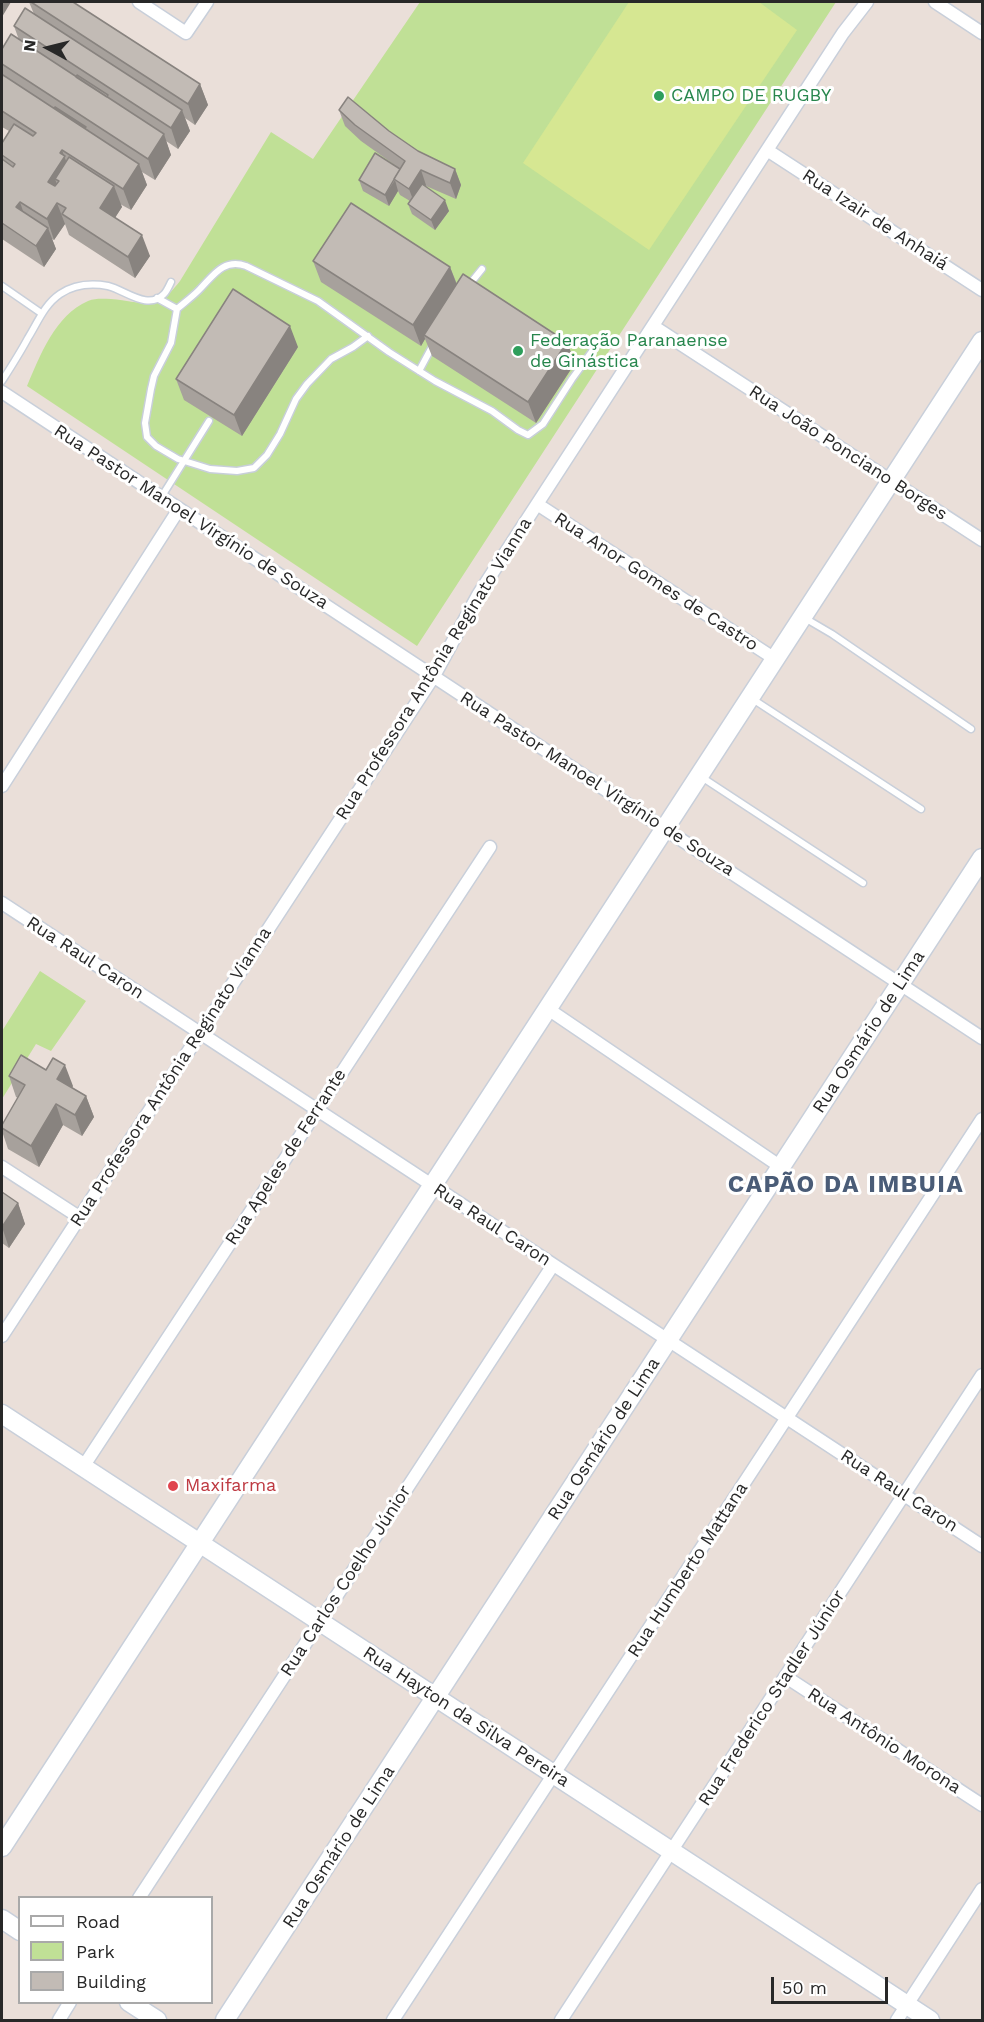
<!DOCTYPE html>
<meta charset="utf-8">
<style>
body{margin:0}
#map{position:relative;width:984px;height:2022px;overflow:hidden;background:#eadfd9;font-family:"Work Sans",sans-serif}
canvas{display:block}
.frame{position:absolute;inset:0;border:3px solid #282828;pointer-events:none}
.legend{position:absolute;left:18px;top:1896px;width:195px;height:108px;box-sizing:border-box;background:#fff;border:2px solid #a9a9a9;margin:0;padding:8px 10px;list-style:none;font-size:18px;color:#282828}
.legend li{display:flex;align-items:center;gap:12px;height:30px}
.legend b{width:30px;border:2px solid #a9a9a9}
.north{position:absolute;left:18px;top:18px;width:60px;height:60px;-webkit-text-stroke:4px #fff;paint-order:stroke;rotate:277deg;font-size:16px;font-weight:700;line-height:24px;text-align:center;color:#282828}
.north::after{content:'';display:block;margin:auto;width:21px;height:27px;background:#282828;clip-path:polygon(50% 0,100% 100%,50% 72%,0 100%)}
.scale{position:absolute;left:771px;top:1977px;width:117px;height:27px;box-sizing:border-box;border:3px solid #282828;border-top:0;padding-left:8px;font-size:18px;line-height:21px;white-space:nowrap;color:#282828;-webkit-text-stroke:4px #fff;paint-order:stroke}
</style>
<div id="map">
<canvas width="984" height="2022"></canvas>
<div class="frame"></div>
<ul class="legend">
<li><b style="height:8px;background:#fff"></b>Road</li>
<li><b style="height:16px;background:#c0e096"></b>Park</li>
<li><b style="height:16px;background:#c2bbb5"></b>Building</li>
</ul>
<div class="north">N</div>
<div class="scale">50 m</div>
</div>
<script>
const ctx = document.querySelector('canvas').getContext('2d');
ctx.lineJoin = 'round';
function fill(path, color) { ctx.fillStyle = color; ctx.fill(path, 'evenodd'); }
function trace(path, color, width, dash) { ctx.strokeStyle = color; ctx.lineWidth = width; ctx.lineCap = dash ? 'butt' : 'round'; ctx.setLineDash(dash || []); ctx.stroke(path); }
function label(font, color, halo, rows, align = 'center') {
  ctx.font = font + ' "Work Sans",sans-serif'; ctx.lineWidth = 6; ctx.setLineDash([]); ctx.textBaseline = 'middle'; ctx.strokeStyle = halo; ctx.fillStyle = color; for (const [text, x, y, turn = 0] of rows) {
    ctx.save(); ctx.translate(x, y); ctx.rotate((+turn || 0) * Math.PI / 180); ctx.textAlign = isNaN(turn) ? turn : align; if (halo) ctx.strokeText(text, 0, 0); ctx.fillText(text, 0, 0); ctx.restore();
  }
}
fill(new Path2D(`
 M420 2H836L417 646 27 386C40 356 55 315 88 301 96 298 103 299 111 299 147 302 155 313 180 281L271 132 313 159Z
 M40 971 86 1001 51 1051 36 1044 2 1099V1031Z`), '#c0e096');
fill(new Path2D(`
 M629 2H759L797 30 649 250 523 163Z`), '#d6e792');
const lane = new Path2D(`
 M469 285 482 269
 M2 286 41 313
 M157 298 177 309C184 303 192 297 199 290 213 276 223 258 246 266L318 301 389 352 435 381 492 411 518 430 528 435 543 424 572 379 604 335
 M177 309 171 343 154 376 151 389 145 423 147 437 156 446 178 459 210 469 237 471 254 468 267 455 280 434 296 399 307 384 331 359 353 347 368 336
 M419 371 433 345
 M2 381C11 367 20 353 28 338 38 322 44 305 60 294 75 284 91 283 108 286 125 290 148 311 164 294 167 291 169 286 171 282
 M162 496 209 421
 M803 617 832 634 971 729
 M751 698 921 809
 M700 776 863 883`);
const street = new Path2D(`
 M139 2 186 33 207 2
 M935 2 982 33
 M767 150 982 290
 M653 326 982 540
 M2 392 982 1038
 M537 504 775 659
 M2 786 179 509
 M2 903 982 1546
 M548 1009 781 1167
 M2 1167 79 1217
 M2 1336 434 676 478 595 843 33 867 2
 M83 1467 490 847
 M786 1677 982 1805
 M139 1898 553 1265
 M59 2020 70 2002
 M393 2020 982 1119
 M561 2020 982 1375
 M897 2020 982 1889`);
const secondary = new Path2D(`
 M2 1414 930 2020
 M2 1847 982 341
 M2 1919 20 1931
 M129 2002 157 2020
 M225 2020 982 858`);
trace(lane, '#c8cfda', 9);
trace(street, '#c8cfda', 15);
trace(secondary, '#c8cfda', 21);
trace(lane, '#fff', 6);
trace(street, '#fff', 12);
trace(secondary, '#fff', 18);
fill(new Path2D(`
 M29 2H73L200 84 208 105 195 125 185 118 190 131 178 149 166 141 171 155 155 180 142 172 147 185 131 210 120 204 122 207 115 217 150 256 135 278 69 235 65 224 54 240 52 239 56 249 44 267 2 239V143L9 131 2 127V49L19 40 14 26 34 14Z
 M339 110 389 131 418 151 455 169 461 185 456 199 426 186 449 211 435 230 412 214 408 204 410 201 400 195 398 191 389 206 363 191 359 180 396 166 361 141 345 126Z
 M313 261 450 267 457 284 567 342 575 363 536 423 432 356 425 339 421 346 321 282Z
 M298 347 242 436 184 400 176 379Z
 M9 1076 73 1086 72 1088 86 1096 94 1117 82 1136 63 1125 39 1167 8 1149 2 1131V1125L18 1098 16 1097Z
 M2 1192 18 1203 25 1224 9 1248 2 1243Z`), '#a7a19c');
fill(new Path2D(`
 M2 2H11L2 17Z
 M200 84 208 105 195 125 188 104Z
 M182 110 190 131 178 149 171 128Z
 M164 134 171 155 155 180 148 159Z
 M62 150 72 177 59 181 55 179 61 195 48 182Z
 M139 164 147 185 131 210 123 189Z
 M455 169 461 185 456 199 450 183Z
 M421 170 426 185 415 205 409 189Z
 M395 180 398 191 389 206 385 195Z
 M114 186 122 207 108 229 100 208Z
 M445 200 449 211 435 230 431 220Z
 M20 202 27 223 16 207Z
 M57 203 65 224 54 240 47 219Z
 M48 228 56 249 44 267 36 246Z
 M142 235 150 256 135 278 128 257Z
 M450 267 458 288 424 335 425 339 421 346 413 325Z
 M290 326 298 347 242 436 234 415Z
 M567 342 575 363 536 423 528 402Z
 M65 1065 73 1086 64 1100 57 1079Z
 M86 1096 94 1117 82 1136 75 1115Z
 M56 1104 63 1125 39 1167 31 1146Z
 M18 1203 25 1224 9 1248 2 1227Z`), '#88837f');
const building = new Path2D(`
 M31 2H73L200 84 188 104Z
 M25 8 182 110 171 128 14 26Z
 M11 34 164 134 148 159 2 64V49Z
 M3 75 139 164 123 189 62 150 60 153 65 156 48 182 55 186 59 181 55 179 69 157 114 186 100 208 142 235 128 257 62 214 66 208 57 203 47 219 20 202 16 207 48 228 36 246 2 223V159L13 167 15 164 2 155V143L14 124 33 136 36 133 2 111V77Z
 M77 75 108 95 107 97 76 77Z
 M348 97 389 131 418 151 455 169 450 183 421 170 409 189 394 179 405 161 355 125 339 110Z
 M55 107 86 127 85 128 54 108Z
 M375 153 400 169 385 195 359 180Z
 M422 184 445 200 431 220 408 204Z
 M351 203 450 267 413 325 313 261Z
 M463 274 567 342 528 402 424 335Z
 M233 289 290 326 234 415 176 379Z
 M21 1055 46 1070 53 1058 65 1065 57 1079 86 1096 75 1115 56 1104 31 1146 2 1128V1125L25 1085 9 1076Z
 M2 1192 18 1203 2 1227Z`);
fill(building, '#c2bbb5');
trace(building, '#88837f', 1.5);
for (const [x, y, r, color] of [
 [659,96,6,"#2e9e5b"],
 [518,351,6,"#2e9e5b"],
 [173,1486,6,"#e0444e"]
]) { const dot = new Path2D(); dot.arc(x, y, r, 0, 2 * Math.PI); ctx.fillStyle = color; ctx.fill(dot); trace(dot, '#fff', 2); }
label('18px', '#27864d', '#fff', [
 ["CAMPO DE RUGBY",671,96],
 ["Federação Paranaense",530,341],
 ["de Ginástica",530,362]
], 'left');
label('18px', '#282828', '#fff', [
 ["Rua Izair de Anhaiá",875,220,33],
 ["Rua João Ponciano Borges",848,453,33],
 ["Rua Pastor Manoel Virgínio de Souza",191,517,33],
 ["Rua Anor Gomes de Castro",656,582,33],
 ["Rua Professora Antônia Reginato Vianna",434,669,-58],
 ["Rua Pastor Manoel Virgínio de Souza",597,784,33],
 ["Rua Raul Caron",85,958,33],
 ["Rua Osmário de Lima",869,1032,-57],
 ["Rua Professora Antônia Reginato Vianna",171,1077,-57],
 ["Rua Apeles de Ferrante",286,1157,-57],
 ["Rua Raul Caron",492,1225,33],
 ["Rua Osmário de Lima",604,1439,-57],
 ["Rua Raul Caron",899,1491,33],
 ["Rua Humberto Mattana",688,1570,-57],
 ["Rua Carlos Coelho Júnior",346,1581,-57],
 ["Rua Frederico Stadler Júnior",772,1698,-57],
 ["Rua Hayton da Silva Pereira",466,1717,33],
 ["Rua Antônio Morona",884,1741,33],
 ["Rua Osmário de Lima",339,1847,-57]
]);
label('18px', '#be3a42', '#fff', [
 ["Maxifarma",185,1486]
], 'left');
ctx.letterSpacing = '1.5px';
label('bold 24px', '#4a5c77', '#fff', [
 ["CAPÃO DA IMBUIA",846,1185]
]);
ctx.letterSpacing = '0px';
</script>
